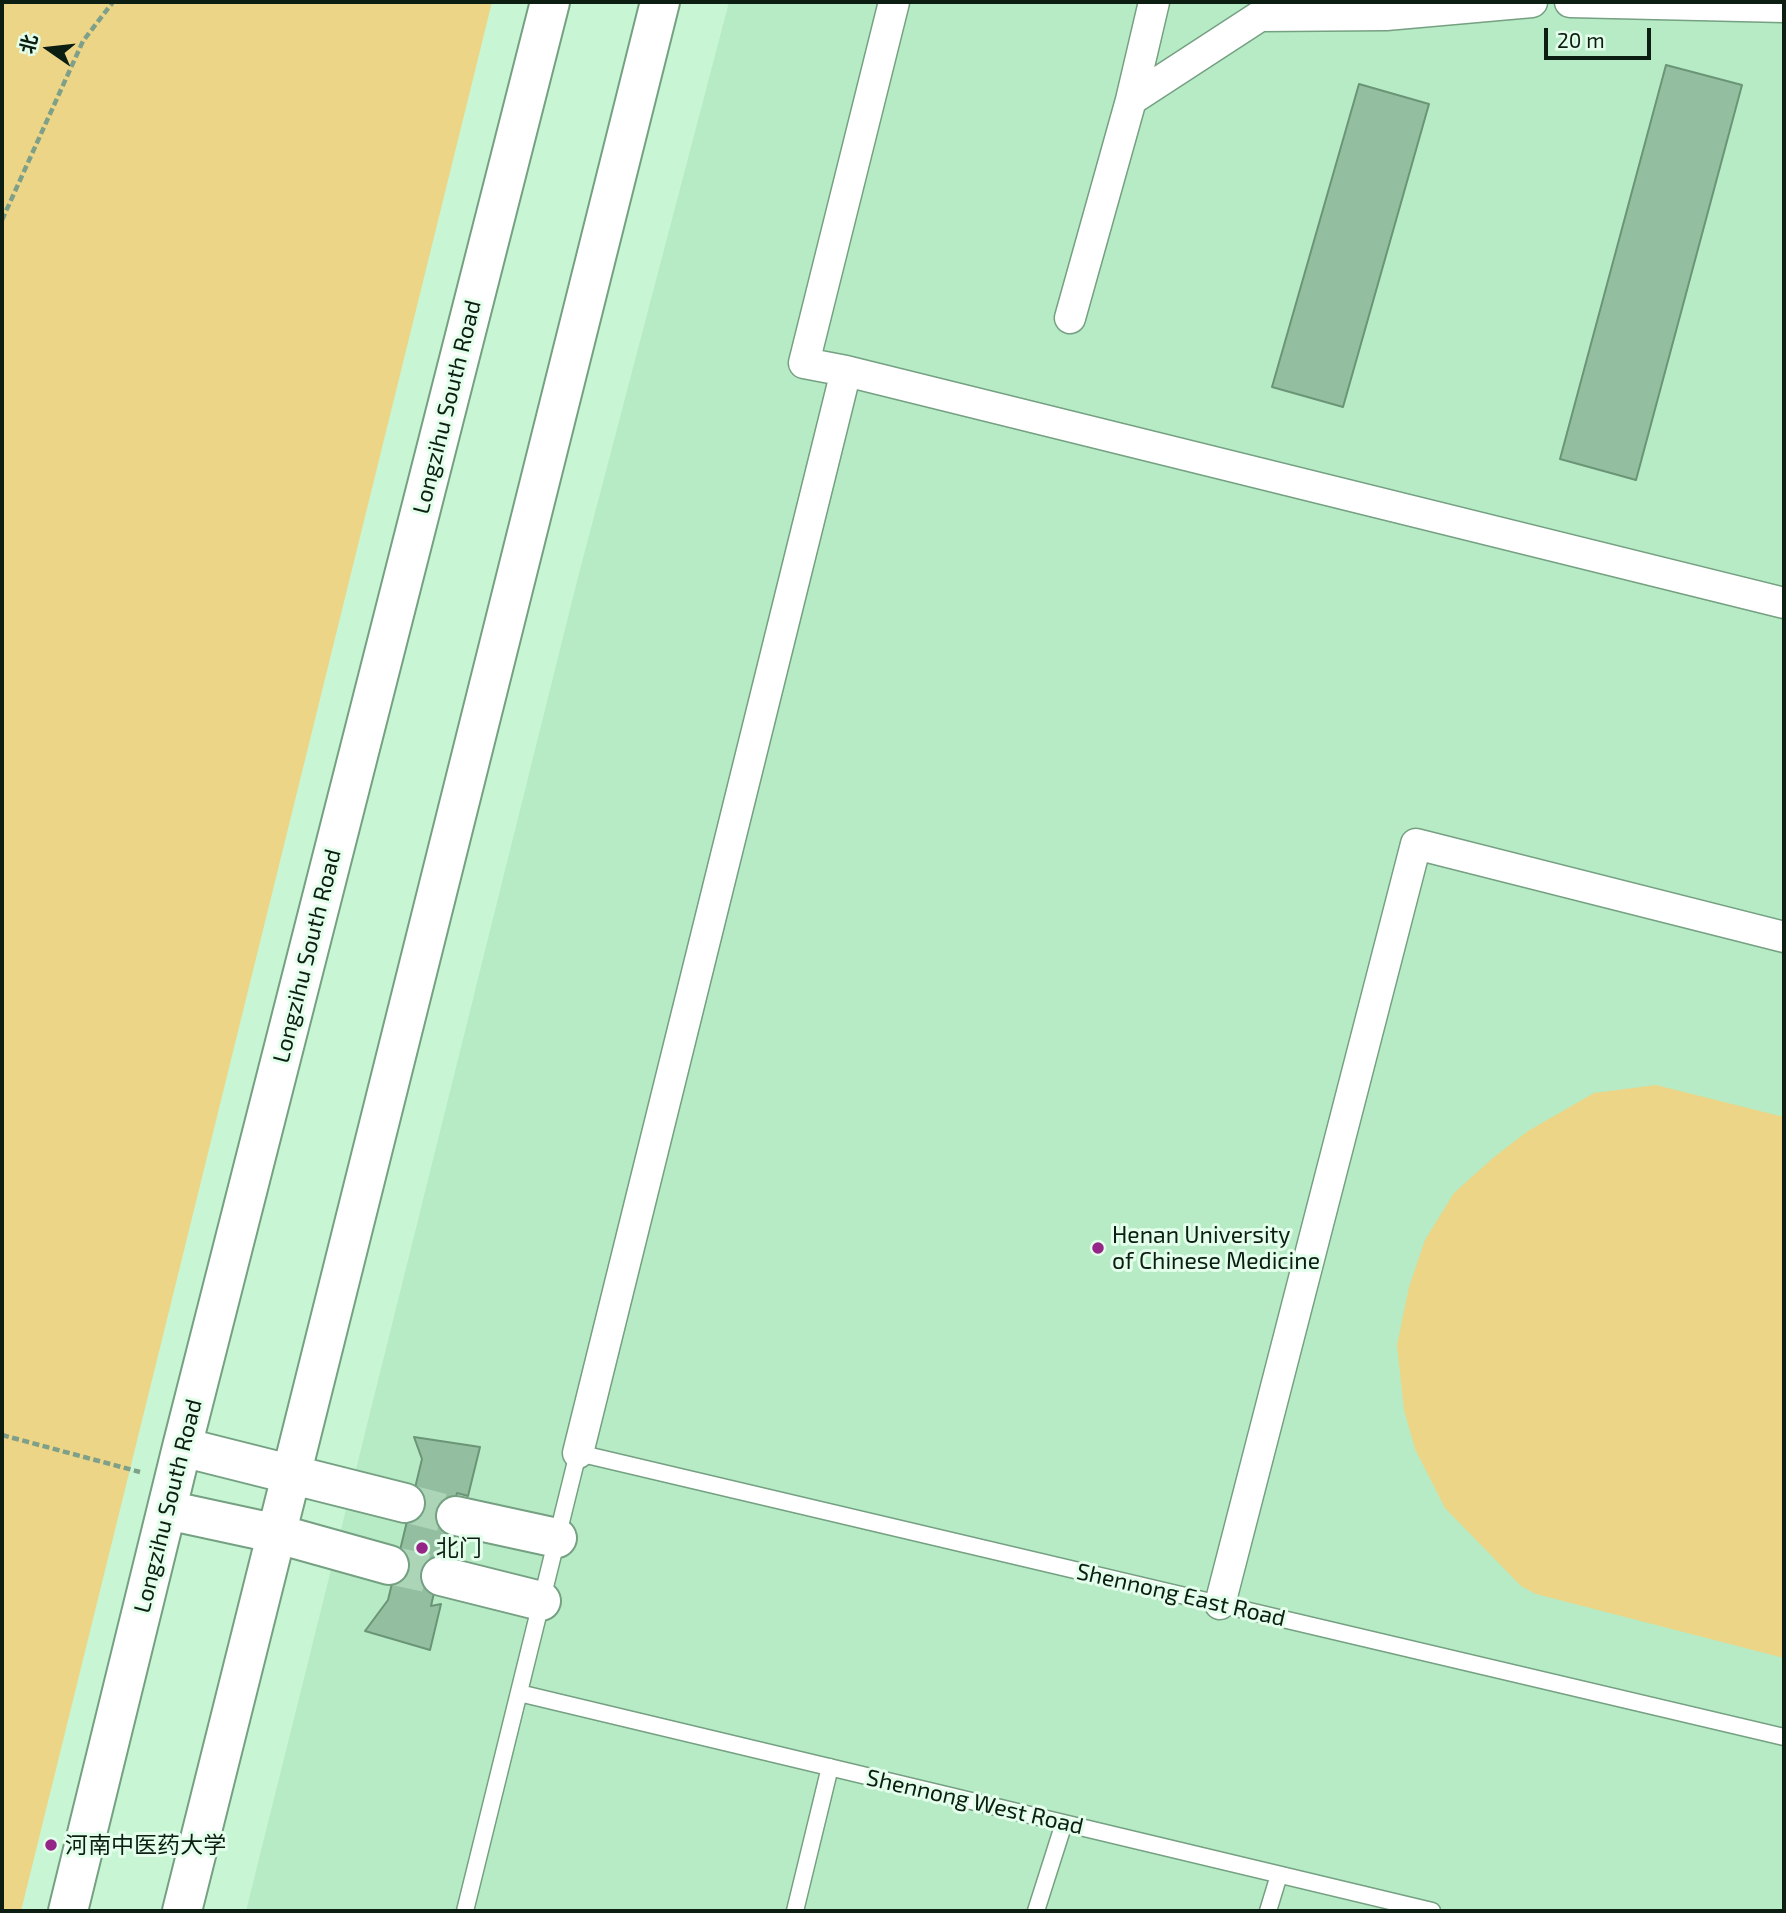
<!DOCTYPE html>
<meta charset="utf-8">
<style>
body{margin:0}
#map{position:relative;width:1786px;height:1913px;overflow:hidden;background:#c8f6d5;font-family:"Exo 2","Noto Sans SC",sans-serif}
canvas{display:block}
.frame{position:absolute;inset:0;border:4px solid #0c1d12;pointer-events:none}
.north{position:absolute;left:14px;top:14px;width:70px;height:70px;-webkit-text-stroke:5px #e3feea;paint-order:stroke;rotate:284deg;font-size:19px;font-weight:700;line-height:28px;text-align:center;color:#0c1d12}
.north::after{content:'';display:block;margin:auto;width:24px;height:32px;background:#0c1d12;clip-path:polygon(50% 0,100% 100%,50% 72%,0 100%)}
.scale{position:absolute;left:1544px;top:28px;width:107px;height:32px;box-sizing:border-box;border:4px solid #0c1d12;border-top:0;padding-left:9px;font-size:21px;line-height:24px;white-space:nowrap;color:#0c1d12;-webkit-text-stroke:5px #e3feea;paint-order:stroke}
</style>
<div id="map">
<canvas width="1786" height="1913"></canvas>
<div class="frame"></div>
<div class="north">北</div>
<div class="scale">20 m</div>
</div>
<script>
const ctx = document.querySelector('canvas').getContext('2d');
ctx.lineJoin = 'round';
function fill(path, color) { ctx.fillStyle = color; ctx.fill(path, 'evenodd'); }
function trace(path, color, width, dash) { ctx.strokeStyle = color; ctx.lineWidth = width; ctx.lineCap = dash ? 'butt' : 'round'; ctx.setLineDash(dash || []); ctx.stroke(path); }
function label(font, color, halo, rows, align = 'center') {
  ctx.font = font + ' "Exo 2","Noto Sans SC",sans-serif'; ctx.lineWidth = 6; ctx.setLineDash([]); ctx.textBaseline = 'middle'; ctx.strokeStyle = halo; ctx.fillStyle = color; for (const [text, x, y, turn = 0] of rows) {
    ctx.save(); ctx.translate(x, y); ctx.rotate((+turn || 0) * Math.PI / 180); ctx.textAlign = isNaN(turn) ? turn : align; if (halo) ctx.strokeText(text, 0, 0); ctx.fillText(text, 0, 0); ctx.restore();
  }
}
fill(new Path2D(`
 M729 2H1784V1911H246L576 585Z`), '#b7ebc5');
fill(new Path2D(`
 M2 2H492L21 1911H2Z
 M1656 1085 1784 1117V1658L1536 1594 1521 1586 1445 1508 1415 1449 1404 1410 1397 1345 1409 1287 1425 1240 1454 1193 1494 1157 1528 1131 1594 1093Z`), '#ecd586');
const building = new Path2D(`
 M1666 65 1742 85 1636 480 1560 459Z
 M1359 84 1429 104 1343 407 1272 387Z
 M414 1437 480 1447 468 1496 457 1493 431 1606 441 1604 430 1650 365 1631 388 1600 422 1459Z`);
fill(building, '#93bfa0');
trace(building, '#6a9577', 2);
trace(new Path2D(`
 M405 1503 456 1516
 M389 1565 441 1576`), '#acd5b8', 38, [38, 19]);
const lane = new Path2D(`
 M519 1693 1432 1911
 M465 1911 578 1453 1784 1737
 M795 1911 830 1767
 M1036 1911 1064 1823
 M1268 1911 1279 1875`);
const street = new Path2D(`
 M1570 2 1784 7
 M1131 100 1154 2
 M1070 318 1131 100 1260 16 1386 15 1532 2
 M846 371 1784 603
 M578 1453 846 371 804 363 894 2
 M1220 1604 1416 844 1784 937`);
const secondary = new Path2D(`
 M182 1447 405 1503
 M167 1510 278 1534 389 1565
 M456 1516 557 1538
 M441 1576 541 1601
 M68 1911 182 1447 550 2
 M182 1911 660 2`);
trace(lane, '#75a082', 19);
trace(street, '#75a082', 33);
trace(secondary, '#75a082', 42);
trace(new Path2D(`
 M2 220 83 41 113 2
 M2 1435 140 1472`), '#7ea088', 4.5, [7, 3.5]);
trace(lane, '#fff', 16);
trace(street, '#fff', 30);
trace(secondary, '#fff', 38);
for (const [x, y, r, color] of [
 [1098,1248,7,"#952687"],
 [422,1548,7,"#952687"],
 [51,1845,7,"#952687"]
]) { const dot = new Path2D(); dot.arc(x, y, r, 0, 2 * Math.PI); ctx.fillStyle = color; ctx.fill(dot); trace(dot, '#e3feea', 2.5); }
label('23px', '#0c1d12', '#e3feea', [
 ["Longzihu South Road",447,407,-76],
 ["Longzihu South Road",307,956,-76],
 ["Longzihu South Road",168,1506,-76],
 ["Shennong East Road",1181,1595,13],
 ["Shennong West Road",975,1802,13]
]);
label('23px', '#0c1d12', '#e3feea', [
 ["Henan University",1112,1235],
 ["of Chinese Medicine",1112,1261],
 ["北门",436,1548],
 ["河南中医药大学",65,1845]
], 'left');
</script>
